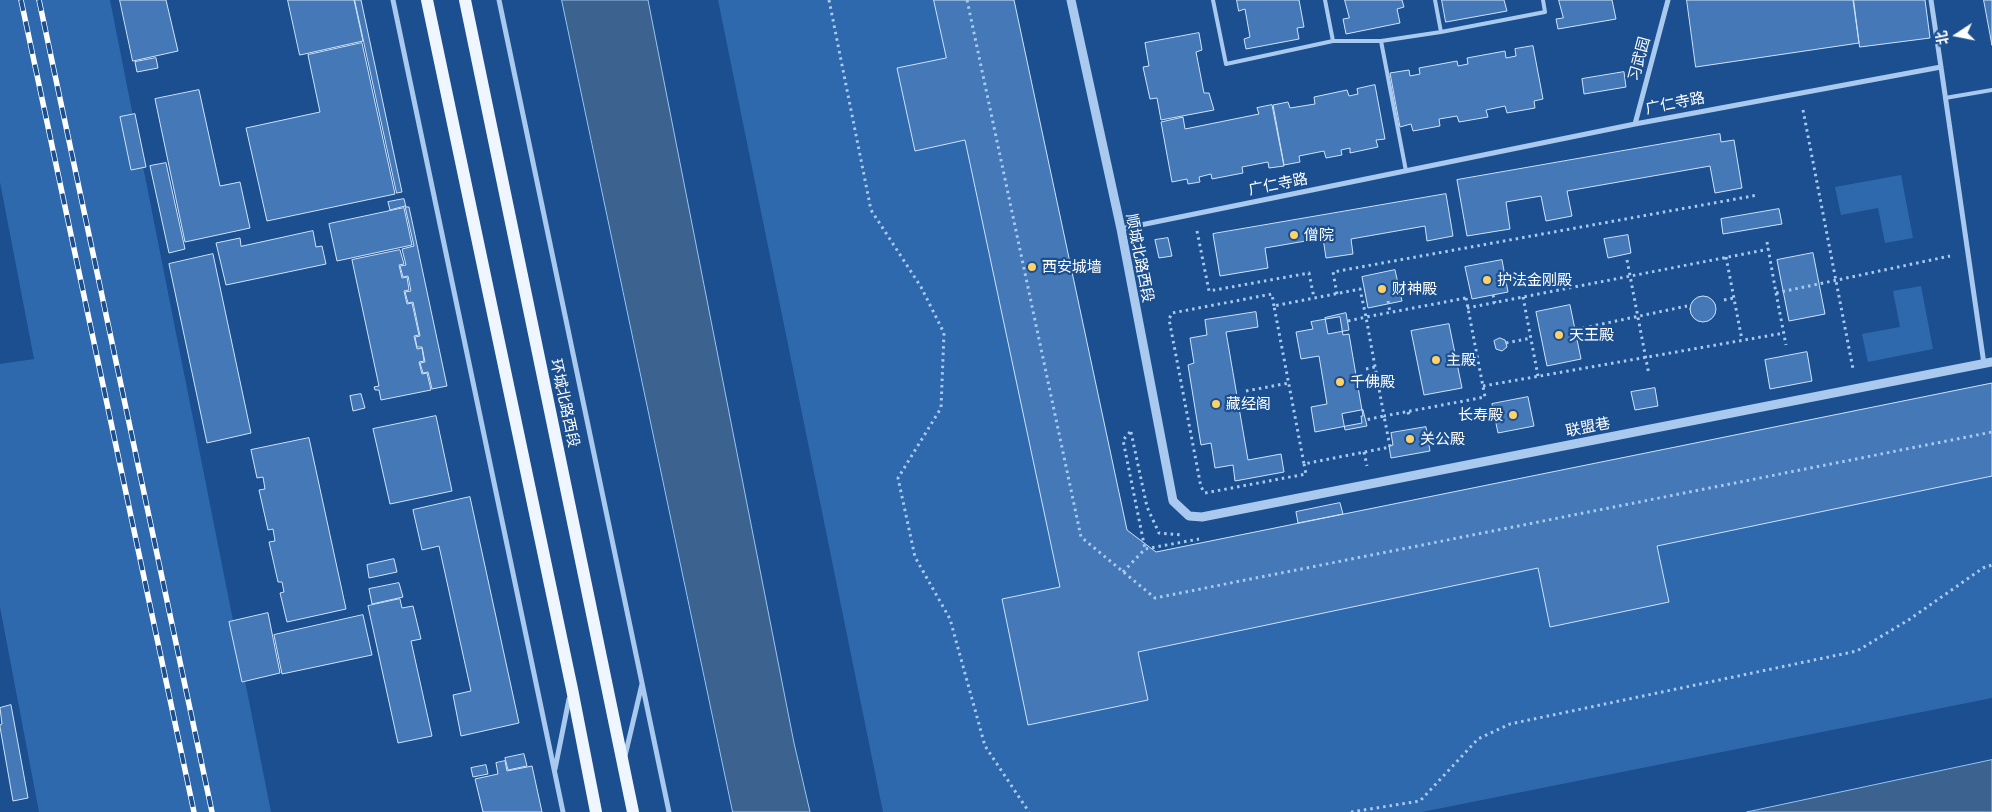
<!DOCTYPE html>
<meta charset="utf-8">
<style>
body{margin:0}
#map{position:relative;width:1992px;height:812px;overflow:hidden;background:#1b4f8f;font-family:Barlow,"Noto Sans SC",sans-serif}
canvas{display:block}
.north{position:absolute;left:1932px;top:10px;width:50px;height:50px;-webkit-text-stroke:4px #1b4f8f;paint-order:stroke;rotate:259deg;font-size:14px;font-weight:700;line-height:20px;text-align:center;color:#fff}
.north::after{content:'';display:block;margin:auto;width:18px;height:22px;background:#fff;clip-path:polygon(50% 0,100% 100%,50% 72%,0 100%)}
</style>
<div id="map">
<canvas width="1992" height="812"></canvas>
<div class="north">北</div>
</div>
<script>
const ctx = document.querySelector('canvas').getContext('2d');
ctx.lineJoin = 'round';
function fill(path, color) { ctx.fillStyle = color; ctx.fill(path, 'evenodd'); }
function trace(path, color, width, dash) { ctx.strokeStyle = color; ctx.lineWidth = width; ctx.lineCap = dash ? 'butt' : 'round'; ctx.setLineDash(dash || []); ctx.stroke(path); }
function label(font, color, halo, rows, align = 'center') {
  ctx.font = font + ' Barlow,"Noto Sans SC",sans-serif'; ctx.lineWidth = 4.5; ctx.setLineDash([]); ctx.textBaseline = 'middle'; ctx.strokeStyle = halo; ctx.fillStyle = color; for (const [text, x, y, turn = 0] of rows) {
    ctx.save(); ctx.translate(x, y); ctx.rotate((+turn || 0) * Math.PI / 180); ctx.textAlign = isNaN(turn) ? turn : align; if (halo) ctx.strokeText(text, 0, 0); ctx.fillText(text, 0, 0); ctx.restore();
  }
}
fill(new Path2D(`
 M0 0H110L271 812H39L0 607V364L34 359 0 182Z
 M718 0H934L946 58 897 68 915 150 965 140 1060 587 1002 599 1028 725 1148 700 1138 652 1538 568 1550 626 1668 602 1657 546 1992 476V698L1422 812H883Z
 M1901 175 1913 238 1885 243 1878 208 1841 215 1835 187Z
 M1921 286 1933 349 1868 362 1862 334 1900 327 1893 291Z`), '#2e69ad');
const water = new Path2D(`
 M562 0H648L794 743 810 812H733Z
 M1992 760V812H1747Z`);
fill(water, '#3c6290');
trace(water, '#9cc4f0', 1);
const building = new Path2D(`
 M120 0H166L178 51 133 61Z
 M288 0H354L363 41 300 55Z
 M355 0H361L402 192 397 193Z
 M934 0H1014L1127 530 1156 552 1992 383V476L1657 546 1669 602 1550 627 1538 568 1138 652 1148 700 1028 725 1002 599 1060 587 965 140 915 151 897 68 946 58Z
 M1237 0H1299L1304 27 1297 28 1299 39 1246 49 1244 39 1250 37 1245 9 1239 11Z
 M1345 0H1402L1404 7 1397 9 1400 23 1346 34 1343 19 1349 18Z
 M1442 0H1504L1507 11 1446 22Z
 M1559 0H1612L1616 19 1558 29 1556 19 1563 18Z
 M1687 0H1853L1859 43 1696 67Z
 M1854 0H1925L1930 38 1860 47Z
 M1984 0H1992V45Z
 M1199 33 1202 50 1196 52 1204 93H1209L1214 110 1161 120 1157 98 1150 99 1143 67 1149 66 1145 43Z
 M362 43 395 194 267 221 246 128 320 112 308 55Z
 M1533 46 1543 99 1534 101 1535 108 1507 113 1505 106 1486 110 1488 117 1459 122 1457 116 1439 119 1440 126 1413 131 1411 124 1400 127 1390 73 1409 70 1410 76 1420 74 1419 68 1457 61 1458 66 1468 64 1467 58 1505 51 1506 58 1516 56 1515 49Z
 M156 58 158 68 137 72 135 62Z
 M1624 72 1626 87 1584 94 1582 79Z
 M1375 85 1385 139 1376 140 1378 147 1350 153V148L1341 150 1342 155 1326 158 1324 151 1299 156 1300 162 1284 165 1273 105 1288 102 1290 108 1315 104 1314 97 1347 90 1349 96 1358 94 1357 89Z
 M199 90 220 186 240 182 250 228 185 242 155 99Z
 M1272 105 1284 166 1269 168 1268 162 1242 167 1243 173 1212 179 1211 174 1199 177 1200 182 1188 184 1187 179 1172 182 1161 122 1183 117 1185 129 1259 114 1257 108Z
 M135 114 146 167 131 170 120 117Z
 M1720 134 1721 142 1734 140 1742 188 1715 193 1710 166 1567 191 1572 216 1546 221 1541 196 1506 202 1510 229 1467 236 1457 180Z
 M166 163 185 249 169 253 150 166Z
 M1446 194 1453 236 1427 241 1425 226 1351 239 1353 254 1326 258 1323 238 1265 248 1268 268 1220 276 1213 234Z
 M404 199 406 207H409L447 386 432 389 428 372 423 373 420 363 425 362 422 347H417L415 337 420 336 413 302 408 303 405 292 411 291 408 276 403 277 400 266 406 265 402 249 414 246 405 206 390 210 388 202Z
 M404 208 412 245 337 261 329 224Z
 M1779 209 1782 224 1723 234 1721 219Z
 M313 231 316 247 322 246 326 264 226 285 216 243 240 238 241 246Z
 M1628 235 1631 253 1608 258 1604 239Z
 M1168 238 1172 256 1159 258 1155 240Z
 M400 250 404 264 399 265 402 278 407 277 409 290 404 291 407 304 412 303 419 335 414 336 417 349 422 348 424 361 419 362 422 374 427 373 431 390 381 400 379 390H375L374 387 379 386 352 260Z
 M1813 253 1825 314 1789 321 1777 260Z
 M213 254 251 433 207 443 169 264Z
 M1502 260 1508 292 1472 299 1465 267Z
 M1395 270 1402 301 1368 308 1362 277Z
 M1690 309a13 13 0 1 1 26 0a13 13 0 1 1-26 0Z
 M1570 305 1581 359 1547 366 1536 312Z
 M1256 312 1258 327 1226 332 1248 460 1281 454 1284 472 1235 481 1233 465 1215 468 1211 443 1201 445 1188 365 1194 363 1190 338 1207 335 1205 320Z
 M1346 313 1349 330 1328 334 1325 318Z
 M1340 317 1343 335 1349 334 1363 416H1361L1362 423 1315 432 1311 407 1327 404 1319 356 1301 359 1296 332 1313 329 1311 322Z
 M1449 324 1462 388 1424 395 1411 331Z
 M1500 338 1505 340 1507 347 1502 351 1496 349 1494 341Z
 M1807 352 1812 381 1770 389 1765 360Z
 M1655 388 1658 406 1635 410 1631 392Z
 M361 394 365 408 353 411 350 396Z
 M1528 397 1534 426 1498 433 1492 404Z
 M1363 410 1367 426 1345 430 1342 414Z
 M436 416 452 491 390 504 373 429Z
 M1426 427 1430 451 1391 458 1389 446 1393 445 1391 433Z
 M309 438 346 609 287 622 280 593 284 592 282 582H278L269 542 275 541 273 529 268 530 259 490 265 489 263 477 257 478 251 450Z
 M470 497 519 723 461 736 453 695 471 691 439 546 422 550 413 510Z
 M1340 503 1343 514 1298 523 1296 512Z
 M394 559 397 572 369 578 367 565Z
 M399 583 403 597 372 604 369 589Z
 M400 599 402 608 413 606 421 639 411 641 432 736 398 743 368 606Z
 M268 613 280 673 242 682 229 622Z
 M363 615 372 655 282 674 274 635Z
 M11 705 28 798 13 801 0 727V725L2 724 0 708Z
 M524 754 527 766 508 770 505 758Z
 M505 761 507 771 532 766 542 812H483L475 779 498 774 496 763Z
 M486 765 488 774 473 777 471 768Z`);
fill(building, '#4478b7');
trace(building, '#cfe3fa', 1);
trace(new Path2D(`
 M829 0 871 210 921 287 944 333 941 408 898 478 915 557 950 619 985 746 1029 812
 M967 0 1081 537 1155 598 1992 432
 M1803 110 1853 369
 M1197 231 1209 291 1309 273 1314 298
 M1767 242 1776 293 1950 256
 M1726 257 1742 340
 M1627 260 1649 375
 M1776 293 1786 345
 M1337 294 1333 272 1758 195
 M1493 295 1495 303
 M1523 297 1538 376
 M1466 298 1485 397 1384 416 1366 317Z
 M1724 300 1734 298
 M1388 301 1390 313
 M1274 306 1272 294 1172 313 1169 319 1201 487 1205 493 1306 474 1304 464
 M1467 308 1769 249
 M1348 321 1366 317 1360 289 1274 306 1304 464 1390 447 1384 416 1365 420
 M1583 328 1687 306
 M1506 343 1531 338
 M1366 369 1375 367
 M1483 386 1784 333
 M1246 391 1289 383
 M1408 412 1410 418
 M1130 432 1123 440 1145 549
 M1131 432 1147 507 1159 533 1182 535
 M1364 452 1367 466
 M1123 572 1145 549 1199 539
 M1351 812 1420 801 1478 739 1510 724 1857 651 1910 619 1983 568 1992 565`), '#a9c9ee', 3, [2.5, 4]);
trace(new Path2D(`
 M1213 0 1226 64 1333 41H1381L1441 32 1545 12 1543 0
 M1325 0 1333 41
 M1435 0 1441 32
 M1381 41 1406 171
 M1945 98 1992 90`), '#a9c9ee', 4);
trace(new Path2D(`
 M393 0 563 812
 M499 0 669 812
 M1931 0 1941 67
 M1635 124 1668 0
 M1121 229 1635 124 1941 67 1984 364
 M625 756 642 684
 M555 769 569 699`), '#a9c9ee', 5);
trace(new Path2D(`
 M1071 0 1121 229 1173 501 1189 516 1202 517 1992 362`), '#a9c9ee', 9);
trace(new Path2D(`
 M427 0 572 689 596 812
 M465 0 633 812`), '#f0f6ff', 12);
const rail = new Path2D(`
 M21 0 194 812
 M39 0 212 812`);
trace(rail, '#fff', 5.5);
trace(rail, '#1b4f8f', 4, [11]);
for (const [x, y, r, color] of [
 [1294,235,5,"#ffd166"],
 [1032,267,5,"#ffd166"],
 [1487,280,5,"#ffd166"],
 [1382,289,5,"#ffd166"],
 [1559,335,5,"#ffd166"],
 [1436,360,5,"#ffd166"],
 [1340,382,5,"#ffd166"],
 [1216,404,5,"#ffd166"],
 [1513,415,5,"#ffd166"],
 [1410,439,5,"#ffd166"]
]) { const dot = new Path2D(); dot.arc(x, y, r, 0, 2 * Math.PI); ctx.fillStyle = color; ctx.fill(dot); trace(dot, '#1b4f8f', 2); }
label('15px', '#fff', '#1b4f8f', [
 ["习武园",1639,59,-75],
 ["广仁寺路",1675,103,-11],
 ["广仁寺路",1278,184,-11],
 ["顺城北路西段",1140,258,79],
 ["环城北路西段",565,403,78],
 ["联盟巷",1588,427,-11]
]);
label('15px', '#fff', '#1b4f8f', [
 ["僧院",1304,235],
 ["西安城墙",1042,267],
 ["护法金刚殿",1497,280],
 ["财神殿",1392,289],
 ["天王殿",1569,335],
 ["主殿",1446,360],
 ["千佛殿",1350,382],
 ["藏经阁",1226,404],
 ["长寿殿",1503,415,"right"],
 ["关公殿",1420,439]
], 'left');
</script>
